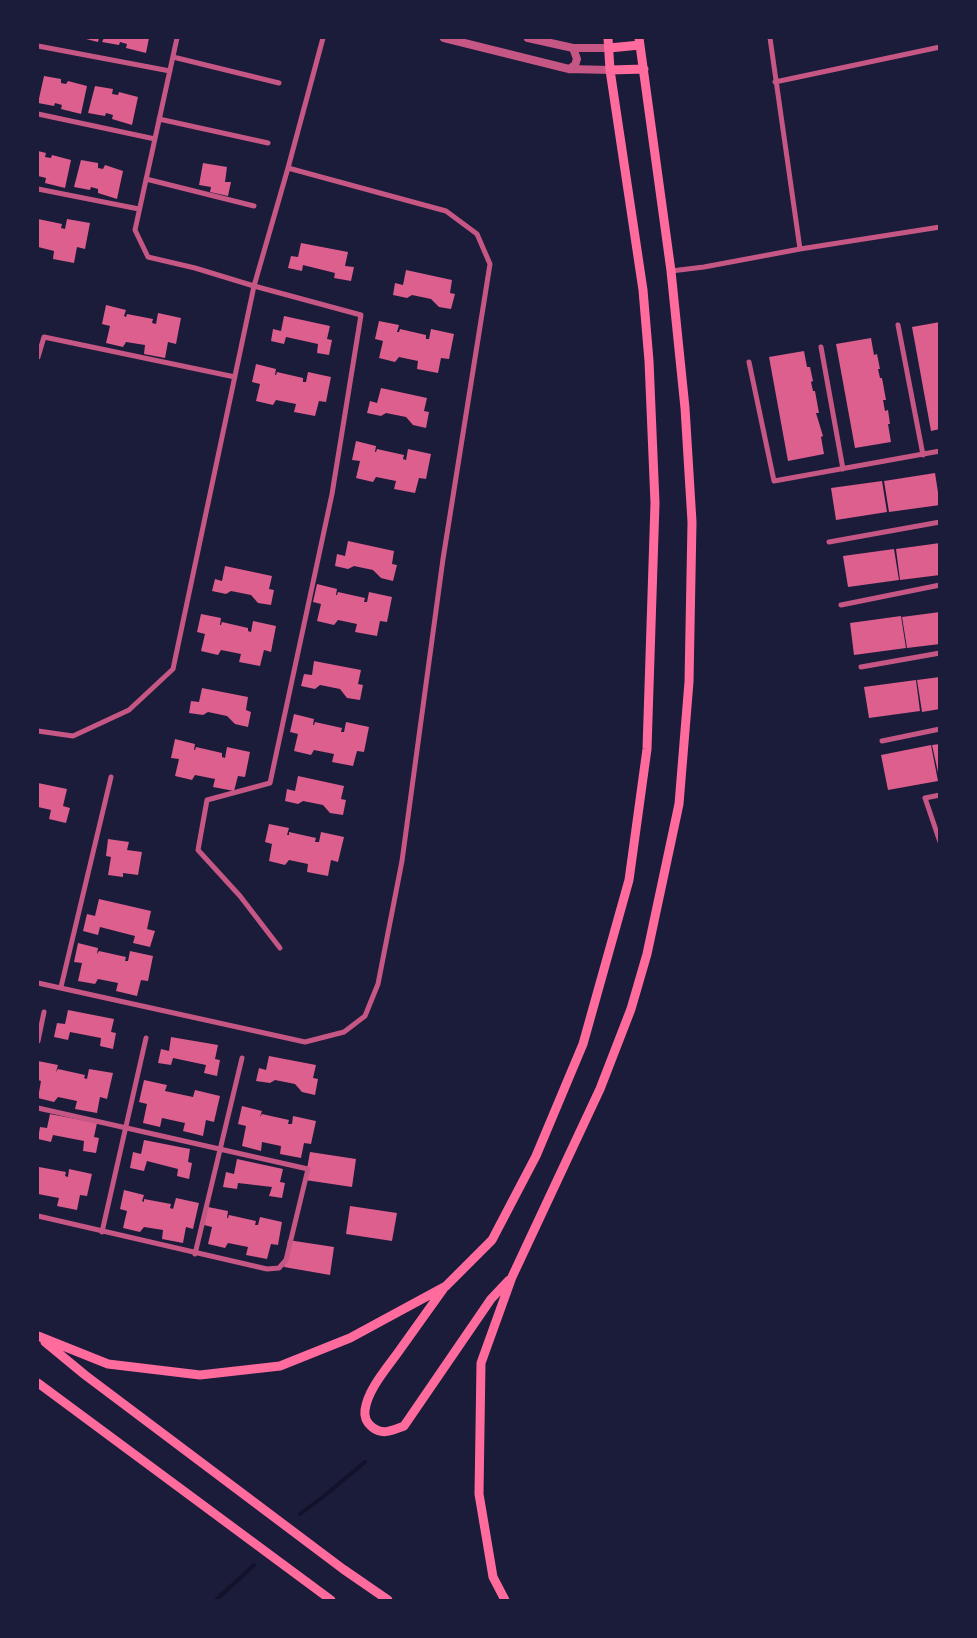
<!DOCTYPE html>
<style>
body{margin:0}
#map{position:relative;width:977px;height:1638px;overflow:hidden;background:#1b1b3a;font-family:Commissioner,sans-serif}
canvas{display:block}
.frame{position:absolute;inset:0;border:39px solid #1b1b3a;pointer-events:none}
</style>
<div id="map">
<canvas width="977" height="1638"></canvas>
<div class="frame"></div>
</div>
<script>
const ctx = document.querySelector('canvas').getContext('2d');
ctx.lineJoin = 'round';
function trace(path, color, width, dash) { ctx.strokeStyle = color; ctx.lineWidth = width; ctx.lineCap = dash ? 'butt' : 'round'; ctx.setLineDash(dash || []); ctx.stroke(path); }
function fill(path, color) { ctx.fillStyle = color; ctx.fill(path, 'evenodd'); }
trace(new Path2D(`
 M300 1514 323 1497 365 1462
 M216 1600 254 1565`), '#12122b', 4);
fill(new Path2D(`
 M82 38H99L98 42Z
 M104 38H149L146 53 126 48 127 44 120 42 119 45 102 42Z
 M44 76 61 79V83L66 84 68 81 87 86 81 114 61 109 62 105 55 103 54 106 38 103Z
 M95 86 113 89 112 94 118 95 119 92 138 97 132 125 112 119 113 115 106 113 105 116 88 113Z
 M38 151 46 153 45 157 51 158 52 155 71 160 65 188 45 183 46 178 38 176Z
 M81 160 98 163V168L103 169 105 165 123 171 117 199 98 193V189L91 187 90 190 74 187Z
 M203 163 227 167 225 182H231L228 196 210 192 211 187 199 185Z
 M38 219 62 224 61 228 65 229 67 219 90 223 85 249 77 247 74 263 53 259 54 251 38 247Z
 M301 243 348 252 345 266 354 267 351 281 334 278 335 273 303 265 302 271 288 268 291 256 298 257Z
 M406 270 452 280 450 293 455 294 451 309 439 307 431 299 412 295 407 298 393 295 395 283 403 285Z
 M106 305 126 310 124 316 126 317 127 314 153 319 152 323 156 324 158 313 181 318 176 344 168 342 165 358 144 354 145 345 126 342 123 347 106 343 110 326 102 324Z
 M284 316 330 326 327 339 332 340 329 355 317 353 318 344 286 337 284 344 271 341 273 329 281 331Z
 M379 321 399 325 397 332H399L400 329 426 335V339H429L431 329 454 334 449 359 441 358 438 373 417 369 418 361 399 357 395 362 379 358 383 341 375 339Z
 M940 322V429L931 431 912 327Z
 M871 338 874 355 877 354 880 369H878L880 378H882L886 400H883L885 411 888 410 890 424H888L891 442 855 448 836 344Z
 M804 351 807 367H810L813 381 811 382 813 391H815L819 413H816L823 436 821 437 824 454 788 461 769 357Z
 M256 364 276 369 275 375H276L277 372 303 378V382H306L308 372 331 377 326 402 319 401 315 416 294 412 296 404 276 400 273 405 256 401 260 384 252 382Z
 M381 388 427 398 424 411 429 412 426 428 413 425 406 417 386 413 381 416 367 413 370 401 377 403Z
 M356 441 376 446 375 452H376L377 449 404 455 403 459 406 460 408 449 431 454 426 479 419 478 415 493 394 489 396 481 376 477 373 482 356 478 360 461 352 460Z
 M935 473 940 505 889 512 884 481Z
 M882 481 887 512 836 520 831 488Z
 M348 541 394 551 392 564 397 565 393 581 381 578 373 570 354 566 348 569 335 566 337 554 345 556Z
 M940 543V575L900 580 896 549Z
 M894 549 899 580 848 587 843 556Z
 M225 566 272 576 269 589 274 590 271 605 258 603 251 595 231 591 226 594 212 591 215 579 222 581Z
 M317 584 337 589 336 595H337L338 592 365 598 364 602H367L369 592 392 597 387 622 380 621 377 636 355 632 357 624 338 620 334 625 317 621 321 604 313 602Z
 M940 612V644L907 648 902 617Z
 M201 614 221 618 220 625H221L222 622 248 628V631L251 632 253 621 276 626 271 652 264 650 260 666 239 662 241 654 221 650 218 655 201 651 205 634 197 632Z
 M901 616 906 648 854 655 850 623Z
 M314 661 361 670 358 684 363 685 360 700 347 698 340 689 320 685 315 689 301 686 304 674 312 675Z
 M940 677V709L922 712 917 680Z
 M916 680 920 711 869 718 864 687Z
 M202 688 248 697 246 710 251 712 248 727 235 724 227 716 208 712 203 715 189 713 191 701 199 702Z
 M294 714 314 719 313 725H314L315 722 342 728 341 732H344L346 722 369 727 364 752 357 751 353 766 332 762 334 754 314 750 311 755 294 751 298 734 290 732Z
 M175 739 195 744 194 750H195L196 747 222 753V757L225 758 227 747 250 752 245 777 238 776 234 791 213 787 215 779 195 775 192 780 175 776 179 759 171 758Z
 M940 744V777H939L932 745Z
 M931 745 938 781 888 790 881 755Z
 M298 776 344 786 341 799 346 800 343 815 330 813 323 805 303 801 298 804 285 801 287 789 295 791Z
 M38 783 67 789 63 806 70 808 66 823 49 819 51 810 38 807Z
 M269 824 289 828 287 835H289V832L316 838 315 842H319L321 832 344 837 338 862 331 860 328 876 307 872 308 864 289 860 285 865 269 861 272 844 265 842Z
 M108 839 129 842 127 850 142 852 138 875 123 873V877L108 875 111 857 106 856Z
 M99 899 151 911 147 929 155 931 150 947 133 943 135 936 100 927 98 935 83 931 87 914 95 916Z
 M78 943 98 948 97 954 99 951 126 957 125 961H128L130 951 153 956 148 981 141 980 137 996 116 991 118 983 98 979 95 984 78 981 82 963 74 962Z
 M68 1010 114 1019 111 1032 116 1033 113 1049 100 1046 101 1038 70 1032 68 1040 54 1037 57 1023 65 1024Z
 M171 1037 218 1045 215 1059 220 1060 217 1076 204 1073 206 1065 173 1058 171 1065 158 1063 161 1049 169 1051Z
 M269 1056 316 1065 313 1078 318 1079 315 1095 302 1092 295 1084 275 1080 270 1083 256 1081 259 1068 266 1070Z
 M38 1061 58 1065 56 1072 58 1069 85 1075 84 1078 87 1079 89 1069 113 1073 107 1099 100 1097 97 1113 75 1109 77 1101 58 1097 54 1102 38 1098 41 1081 38 1080Z
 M144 1080 167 1085 165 1091 193 1097 195 1090 220 1096 214 1122 206 1120 203 1136 183 1131 185 1123 162 1118 160 1127 143 1123 147 1104 139 1102Z
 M242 1106 262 1111 260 1117 262 1114 289 1120 288 1124H292L293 1116 316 1121 311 1144 304 1143 301 1158 280 1154 281 1146 262 1142 261 1151 242 1146 246 1126 238 1124Z
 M50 1114 97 1123 94 1137 99 1138 96 1153 83 1151 84 1141 53 1135 51 1142 38 1139 40 1127 47 1128Z
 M144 1140 190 1149 188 1162 192 1163 189 1179 177 1176 178 1169 147 1161 144 1171 130 1168 133 1152 141 1154Z
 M310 1152 356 1159 352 1187 305 1180Z
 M237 1159 283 1169 280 1182 285 1183 282 1198 269 1196 272 1187 238 1183 237 1189 223 1187 226 1172 234 1174Z
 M39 1167 66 1172 65 1176 68 1177 69 1169 92 1174 87 1196 80 1195 77 1210 57 1206 59 1198 38 1194Z
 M124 1190 144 1195 142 1201 144 1202V1199L171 1204 170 1208 173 1209 176 1198 199 1203 193 1229 186 1227 183 1243 162 1239 163 1230 144 1227 140 1232 123 1228 127 1211 120 1209Z
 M350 1206 397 1213 392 1241 346 1234Z
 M208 1207 228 1211 227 1218H228L229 1215 256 1221 255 1225H258L260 1217 282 1222 278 1245 271 1244 267 1259 246 1255 248 1247 228 1243 225 1248 208 1244 212 1227 204 1225Z
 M288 1240 334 1247 330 1275 284 1267Z`), '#dd5f8e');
trace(new Path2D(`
 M177 38 135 230 148 257 195 268 254 286 361 315 332 494 270 783 207 800 198 850 240 896 280 948
 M770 38 800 249
 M38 46 170 71
 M173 57 279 83
 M775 82 940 47
 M38 114 155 139
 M159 119 268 143
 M146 179 254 206
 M38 189 139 209
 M671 271 704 267 800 249 940 227
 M898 325 923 455
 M821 347 843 469
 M38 357 44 337 235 377
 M749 362 774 481 940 451
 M829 542 940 522
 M841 605 940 585
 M861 667 940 653
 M38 731 73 736 129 710 173 669 254 286 288 168
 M882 741 940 729
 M940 795 925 798 940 842
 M38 983 305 1042 344 1032 365 1016 378 984 402 861 443 559 490 264 477 234 446 211 288 168 323 38
 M61 987 111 777
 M38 1041 44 1012
 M38 1108 308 1169 286 1260 279 1268 267 1269 38 1216
 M102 1232 146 1038
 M195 1254 242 1058`), '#c65784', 5);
trace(new Path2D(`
 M444 38 569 69 610 70
 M528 38 573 48H609
 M569 69 575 65 577 59 573 48`), '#c65784', 8);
trace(new Path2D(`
 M609 48 640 45
 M610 70 644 69
 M444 1288C429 1309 414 1330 399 1351 387 1368 368 1389 365 1410 364 1417 367 1423 372 1427 383 1436 393 1430 404 1426L491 1299 509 1280
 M38 1336 108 1364 200 1375 280 1366 350 1338 446 1286 492 1240 536 1156 583 1044 629 880 647 749 655 503 649 361 643 290 610 70 608 38
 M45 1342 85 1375 343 1569 388 1600
 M38 1383 331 1600
 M505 1600 493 1577 479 1494 481 1363 512 1277 600 1089 631 1009 647 954 679 804 689 682 692 522 685 408 671 271 639 38`), '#ff6b9d', 9);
</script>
